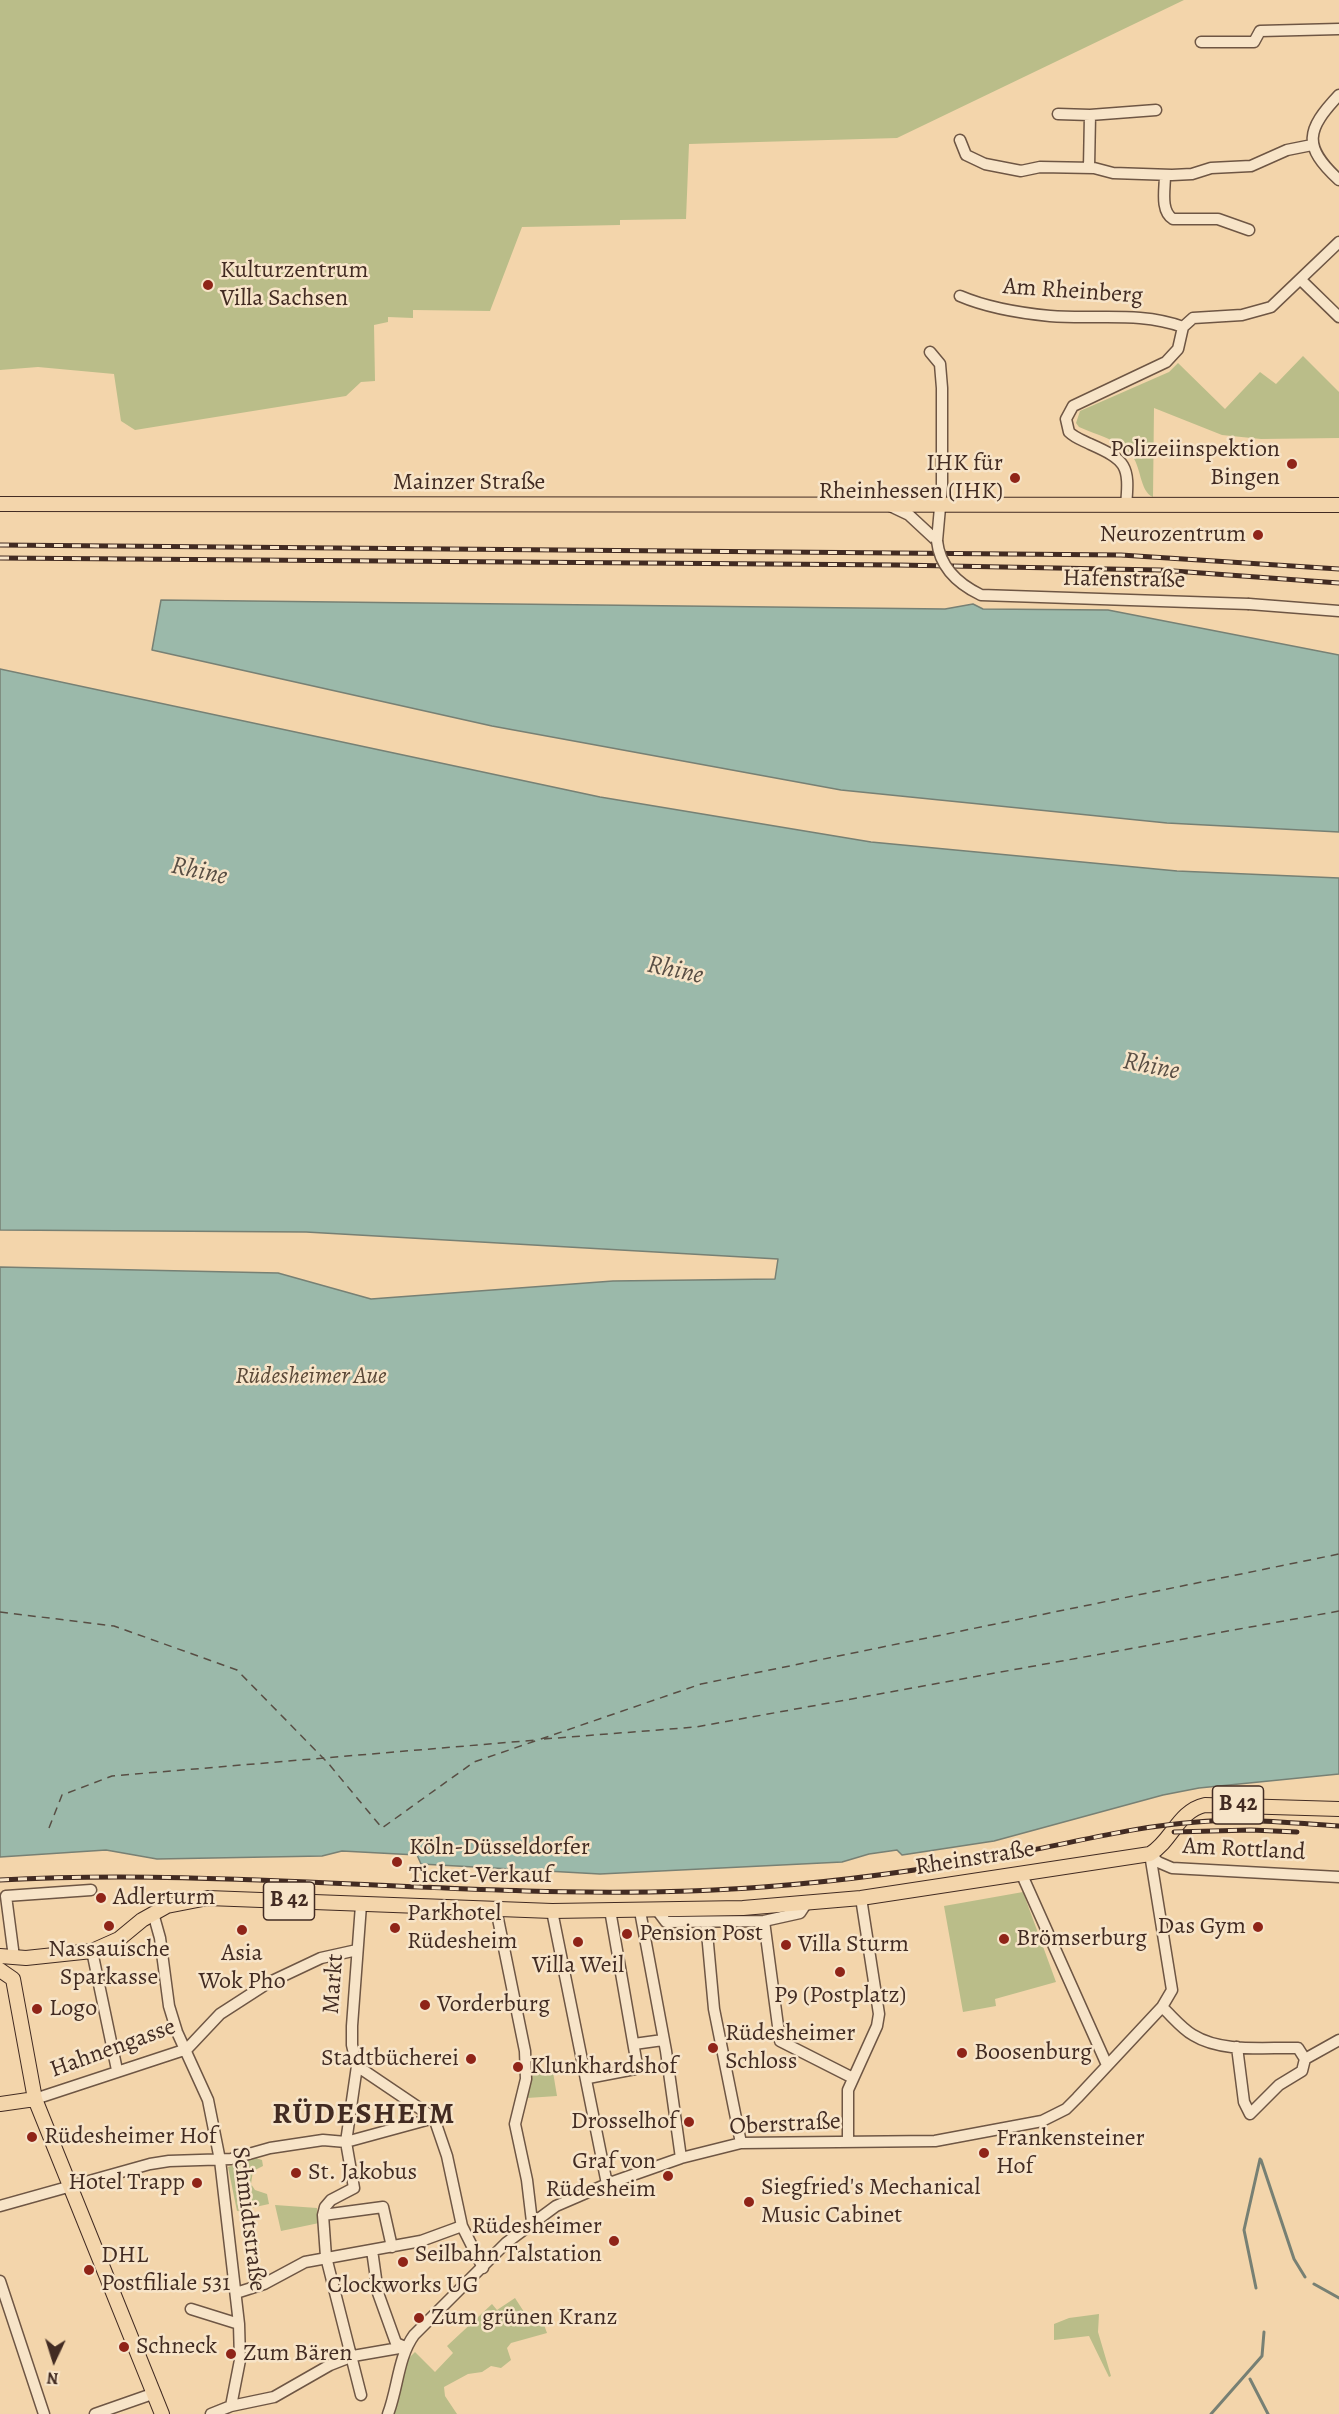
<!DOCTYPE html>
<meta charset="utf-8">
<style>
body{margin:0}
#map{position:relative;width:1339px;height:2414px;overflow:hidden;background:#f3d5ab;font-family:Alegreya,serif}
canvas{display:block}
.north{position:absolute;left:24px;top:2330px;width:60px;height:60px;-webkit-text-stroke:4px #f7e4c8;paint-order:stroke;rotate:184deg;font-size:16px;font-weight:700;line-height:24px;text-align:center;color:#422b22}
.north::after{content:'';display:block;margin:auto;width:21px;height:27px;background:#422b22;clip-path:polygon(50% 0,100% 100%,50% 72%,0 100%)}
</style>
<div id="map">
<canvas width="1339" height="2414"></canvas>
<div class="north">N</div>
</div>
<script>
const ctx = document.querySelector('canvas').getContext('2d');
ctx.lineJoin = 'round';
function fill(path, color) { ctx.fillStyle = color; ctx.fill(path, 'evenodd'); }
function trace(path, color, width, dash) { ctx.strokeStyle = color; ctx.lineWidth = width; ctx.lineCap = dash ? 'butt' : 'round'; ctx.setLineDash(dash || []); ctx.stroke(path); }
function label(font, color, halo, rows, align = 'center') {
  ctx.font = font + ' Alegreya,serif'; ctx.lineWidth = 5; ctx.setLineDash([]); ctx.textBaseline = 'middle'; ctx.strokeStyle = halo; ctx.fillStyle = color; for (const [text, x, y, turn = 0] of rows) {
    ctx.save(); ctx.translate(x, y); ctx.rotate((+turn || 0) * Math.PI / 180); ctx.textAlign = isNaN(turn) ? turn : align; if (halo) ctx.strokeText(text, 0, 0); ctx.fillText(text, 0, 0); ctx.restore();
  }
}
fill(new Path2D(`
 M0 0H1184L897 138 689 144 686 219 620 220V225L522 227 490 311 413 310V318L388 317V322L374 325 375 381 361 382 346 396 135 430 121 421 114 374 38 367 0 370Z
 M1303 356 1339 392V438L1261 439 1222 435 1154 408 1153 497C1139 491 1142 466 1130 453 1117 439 1096 435 1079 427L1076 423 1080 411 1169 372 1178 363 1225 409 1260 372 1276 384Z
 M1023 1892 1056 1982 995 1999 996 2006 963 2012 944 1906Z
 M553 2072 557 2096 527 2098 530 2073Z
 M256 2158 262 2160 263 2166 253 2171 251 2184 255 2190 267 2194 269 2204 237 2211 228 2167Z
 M275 2205 317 2208 319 2223 281 2231Z
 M515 2298 528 2318 540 2314 547 2333 511 2343 507 2348 511 2360 501 2368 491 2366 482 2372 468 2374 444 2387 445 2396 457 2414H392L407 2360 415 2352 435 2372 453 2353 447 2346 492 2304 497 2310Z
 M1099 2314 1098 2332 1111 2376 1109 2377 1089 2336 1054 2340V2324L1069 2318Z`), '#babd89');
const water = new Path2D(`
 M161 600 945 609 973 604 983 609 1108 610 1339 655V832L1167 823 841 790 492 726 152 650Z
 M0 669 600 797 871 842 1177 871 1339 878V1774L1199 1788 1163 1795 994 1841 902 1855 897 1850 869 1854 842 1862 600 1874 421 1864 417 1855 342 1851 322 1856 157 1859 106 1850 0 1857V1267L278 1273 371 1299 613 1281 775 1279 778 1259 306 1232 0 1230Z`);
fill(water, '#9bb9aa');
trace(water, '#778074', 1.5);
trace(new Path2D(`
 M1261 2160 1294 2259 1305 2277
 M1314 2284 1339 2298
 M1256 2288 1244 2230 1260 2159
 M1250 2379 1268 2414
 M1211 2414 1262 2356 1264 2332`), '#778074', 3);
trace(new Path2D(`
 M0 1612 114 1626 237 1670 328 1763 382 1828 474 1762 701 1684 1339 1554
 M544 1739 696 1727 1339 1611
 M49 1828 62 1795 112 1776 536 1740`), '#584e44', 1.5, [8, 6]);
const minor = new Path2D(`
 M1201 42H1254L1260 31 1339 29
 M1339 95C1306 130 1302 146 1339 180
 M1058 114 1090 115
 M960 140 966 155 985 164 1021 171 1040 167 1094 168 1113 173 1172 175 1192 174 1211 168 1251 166 1287 150 1312 145
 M1089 168 1090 115 1156 110
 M1165 175C1165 189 1160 211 1173 219H1218L1249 230
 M1301 280 1339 317
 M960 296C988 308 1019 313 1050 316 1095 320 1140 311 1183 327
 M930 352 940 364 942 388V485L937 541
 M1126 505C1130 465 1126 460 1090 444 1082 440 1075 438 1069 432L1066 419 1073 406 1166 362 1178 349 1183 327 1193 318 1242 315 1271 307 1339 242
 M890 506 909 515 937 541
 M1249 604 1339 611
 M1150 1854 1158 1862 1172 1868 1339 1877
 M1022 1875 1107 2065
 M361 1905 352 2026V2045L357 2066 434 2118
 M496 1909 525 2051 526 2079 515 2124 527 2180 532 2222
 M657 1910 666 1922 764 1921 800 1913 806 1904
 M552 1911 607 2184
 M640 1911 666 2051 681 2158
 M153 1913 160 1938 169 2006 177 2032 208 2100 220 2160 239 2324 240 2360 231 2406
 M764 1921 780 2041 853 2078
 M706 1922 714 2009 741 2143
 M92 1951 117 2070
 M14 1957 6 1896 91 1890
 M1162 2007C1172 2016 1181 2028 1193 2035 1222 2053 1265 2047 1298 2048L1305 2059 1339 2040
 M634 2044 663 2040
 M1237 2047 1244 2102 1250 2114 1279 2085 1302 2071 1305 2059
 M357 2066 346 2142 354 2188 331 2200 325 2207 323 2215 326 2257 361 2395
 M588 2078 635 2069 637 2065 610 1910
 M35 2099 187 2049 220 2014 268 1983 321 1958 357 1950
 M434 2118 447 2156 462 2226 483 2268
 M848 2142V2090L877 2026 879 2014 861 1898
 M0 2206 150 2164 169 2161 231 2159 270 2148 323 2140 346 2142 434 2118
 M323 2215 383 2207 392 2247
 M372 2250 378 2293 396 2343 405 2347
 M0 2281 44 2414
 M236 2293 264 2284 305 2262 421 2241 462 2226
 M191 2309 239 2324
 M95 2414 155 2393
 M211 2414 231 2406 274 2397 330 2365 353 2356 405 2347
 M388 2414C398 2388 398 2357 414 2335L506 2243 556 2206 607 2184 681 2158 741 2143 935 2141 1042 2121 1066 2109 1077 2098 1162 2007 1172 1990 1150 1854`);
const major = new Path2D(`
 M0 504 1339 505
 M0 1956 26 1958 92 1951 119 1939 142 1920 167 1906 208 1898 552 1911 743 1908 861 1898 1150 1854C1172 1841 1178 1811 1205 1805L1339 1809
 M0 1970 13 1979 35 2099 162 2414
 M0 2104 35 2099`);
trace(minor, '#6e5644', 13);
trace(major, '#422b22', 16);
trace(minor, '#f7e4c8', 10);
trace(major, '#f3d5ab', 14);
const rail = new Path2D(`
 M0 545 1121 555 1339 569
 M0 558 898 565 1160 570 1339 583
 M1174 1832 1251 1830 1297 1832
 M0 1880C254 1866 509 1906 763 1887 846 1881 929 1869 1011 1854 1073 1843 1135 1826 1197 1822 1244 1818 1292 1823 1339 1826`);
trace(rail, '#422b22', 5);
trace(rail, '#f7e4c8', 3, [9]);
const minorBridge = new Path2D(`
 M937 541C940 568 958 584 981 595L1249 604`);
trace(minorBridge, '#6e5644', 13, []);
trace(minorBridge, '#f7e4c8', 10);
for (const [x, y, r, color] of [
 [208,285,6,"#8f2418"],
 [1292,464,6,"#8f2418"],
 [1015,478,6,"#8f2418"],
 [1258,535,6,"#8f2418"],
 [397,1862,6,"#8f2418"],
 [101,1898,6,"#8f2418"],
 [109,1926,6,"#8f2418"],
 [1258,1927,6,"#8f2418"],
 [395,1928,6,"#8f2418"],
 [242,1930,6,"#8f2418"],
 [627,1934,6,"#8f2418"],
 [1004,1939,6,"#8f2418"],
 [578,1942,6,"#8f2418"],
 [786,1945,6,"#8f2418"],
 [840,1972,6,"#8f2418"],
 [425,2005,6,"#8f2418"],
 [37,2009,6,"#8f2418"],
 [713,2048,6,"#8f2418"],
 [962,2053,6,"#8f2418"],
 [471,2059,6,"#8f2418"],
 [518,2067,6,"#8f2418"],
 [689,2122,6,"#8f2418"],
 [32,2137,6,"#8f2418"],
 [984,2153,6,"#8f2418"],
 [296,2173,6,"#8f2418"],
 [668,2176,6,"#8f2418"],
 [197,2183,6,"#8f2418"],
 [749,2202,6,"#8f2418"],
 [614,2241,6,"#8f2418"],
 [403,2262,6,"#8f2418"],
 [89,2270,6,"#8f2418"],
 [419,2318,6,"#8f2418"],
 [124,2347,6,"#8f2418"],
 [231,2354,6,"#8f2418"]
]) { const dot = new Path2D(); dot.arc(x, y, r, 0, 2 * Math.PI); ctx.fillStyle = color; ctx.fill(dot); trace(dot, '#f7e4c8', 2); }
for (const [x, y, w] of [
 [1238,1805,51],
 [289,1901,51]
]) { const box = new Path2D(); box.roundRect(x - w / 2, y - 19, w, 38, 4.5); ctx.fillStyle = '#f7e4c8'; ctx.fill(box); trace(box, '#422b22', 1.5); }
label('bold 22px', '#422b22', null, [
 ["B 42",1238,1805],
 ["B 42",289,1901]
]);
label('24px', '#422b22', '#f7e4c8', [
 ["Kulturzentrum",220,271],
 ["Villa Sachsen",220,299],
 ["Polizeiinspektion",1280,450,"right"],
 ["Bingen",1280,478,"right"],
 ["IHK für",1003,464,"right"],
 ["Rheinhessen (IHK)",1003,492,"right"],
 ["Neurozentrum",1246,535,"right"],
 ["Köln-Düsseldorfer",409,1848],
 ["Ticket-Verkauf",409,1876],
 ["Adlerturm",113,1898],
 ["Parkhotel",407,1914],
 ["Rüdesheim",407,1942],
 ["Das Gym",1246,1927,"right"],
 ["Pension Post",639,1934],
 ["Brömserburg",1016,1939],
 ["Villa Sturm",798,1945],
 ["Nassauische",109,1950,"center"],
 ["Sparkasse",109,1978,"center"],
 ["Asia",242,1954,"center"],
 ["Wok Pho",242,1982,"center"],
 ["Villa Weil",578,1966,"center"],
 ["P9 (Postplatz)",840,1996,"center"],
 ["Vorderburg",437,2005],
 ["Logo",49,2009],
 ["Rüdesheimer",725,2034],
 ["Schloss",725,2062],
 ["Boosenburg",974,2053],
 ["Stadtbücherei",459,2059,"right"],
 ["Klunkhardshof",530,2067],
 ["Drosselhof",677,2122,"right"],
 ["Rüdesheimer Hof",44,2137],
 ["Frankensteiner",996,2139],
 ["Hof",996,2167],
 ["Graf von",656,2162,"right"],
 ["Rüdesheim",656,2190,"right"],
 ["St. Jakobus",308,2173],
 ["Hotel Trapp",185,2183,"right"],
 ["Siegfried's Mechanical",761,2188],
 ["Music Cabinet",761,2216],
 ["Rüdesheimer",602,2227,"right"],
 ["Seilbahn Talstation",602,2255,"right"],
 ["DHL",101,2256],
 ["Postfiliale 531",101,2284],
 ["Clockworks UG",403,2286,"center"],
 ["Zum grünen Kranz",431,2318],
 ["Schneck",136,2347],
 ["Zum Bären",243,2354]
], 'left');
label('24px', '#422b22', '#f7e4c8', [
 ["Am Rheinberg",1073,292,4],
 ["Mainzer Straße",469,483],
 ["Hafenstraße",1124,580,1],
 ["Am Rottland",1244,1850,3],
 ["Rheinstraße",975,1859,-9],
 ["Markt",334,1984,-86],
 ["Hahnengasse",113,2049,-20],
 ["Oberstraße",785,2125,-3],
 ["Schmidtstraße",248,2219,83]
]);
label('italic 24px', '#5a4837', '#f7e4c8', [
 ["Rüdesheimer Aue",311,1377]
]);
label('italic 26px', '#584e44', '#f7e4c8', [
 ["Rhine",199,872,12],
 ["Rhine",675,971,12],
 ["Rhine",1151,1067,11]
]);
ctx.letterSpacing = '1.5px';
label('bold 30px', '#422b22', '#f7e4c8', [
 ["RÜDESHEIM",364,2116]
]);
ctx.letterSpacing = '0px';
</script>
